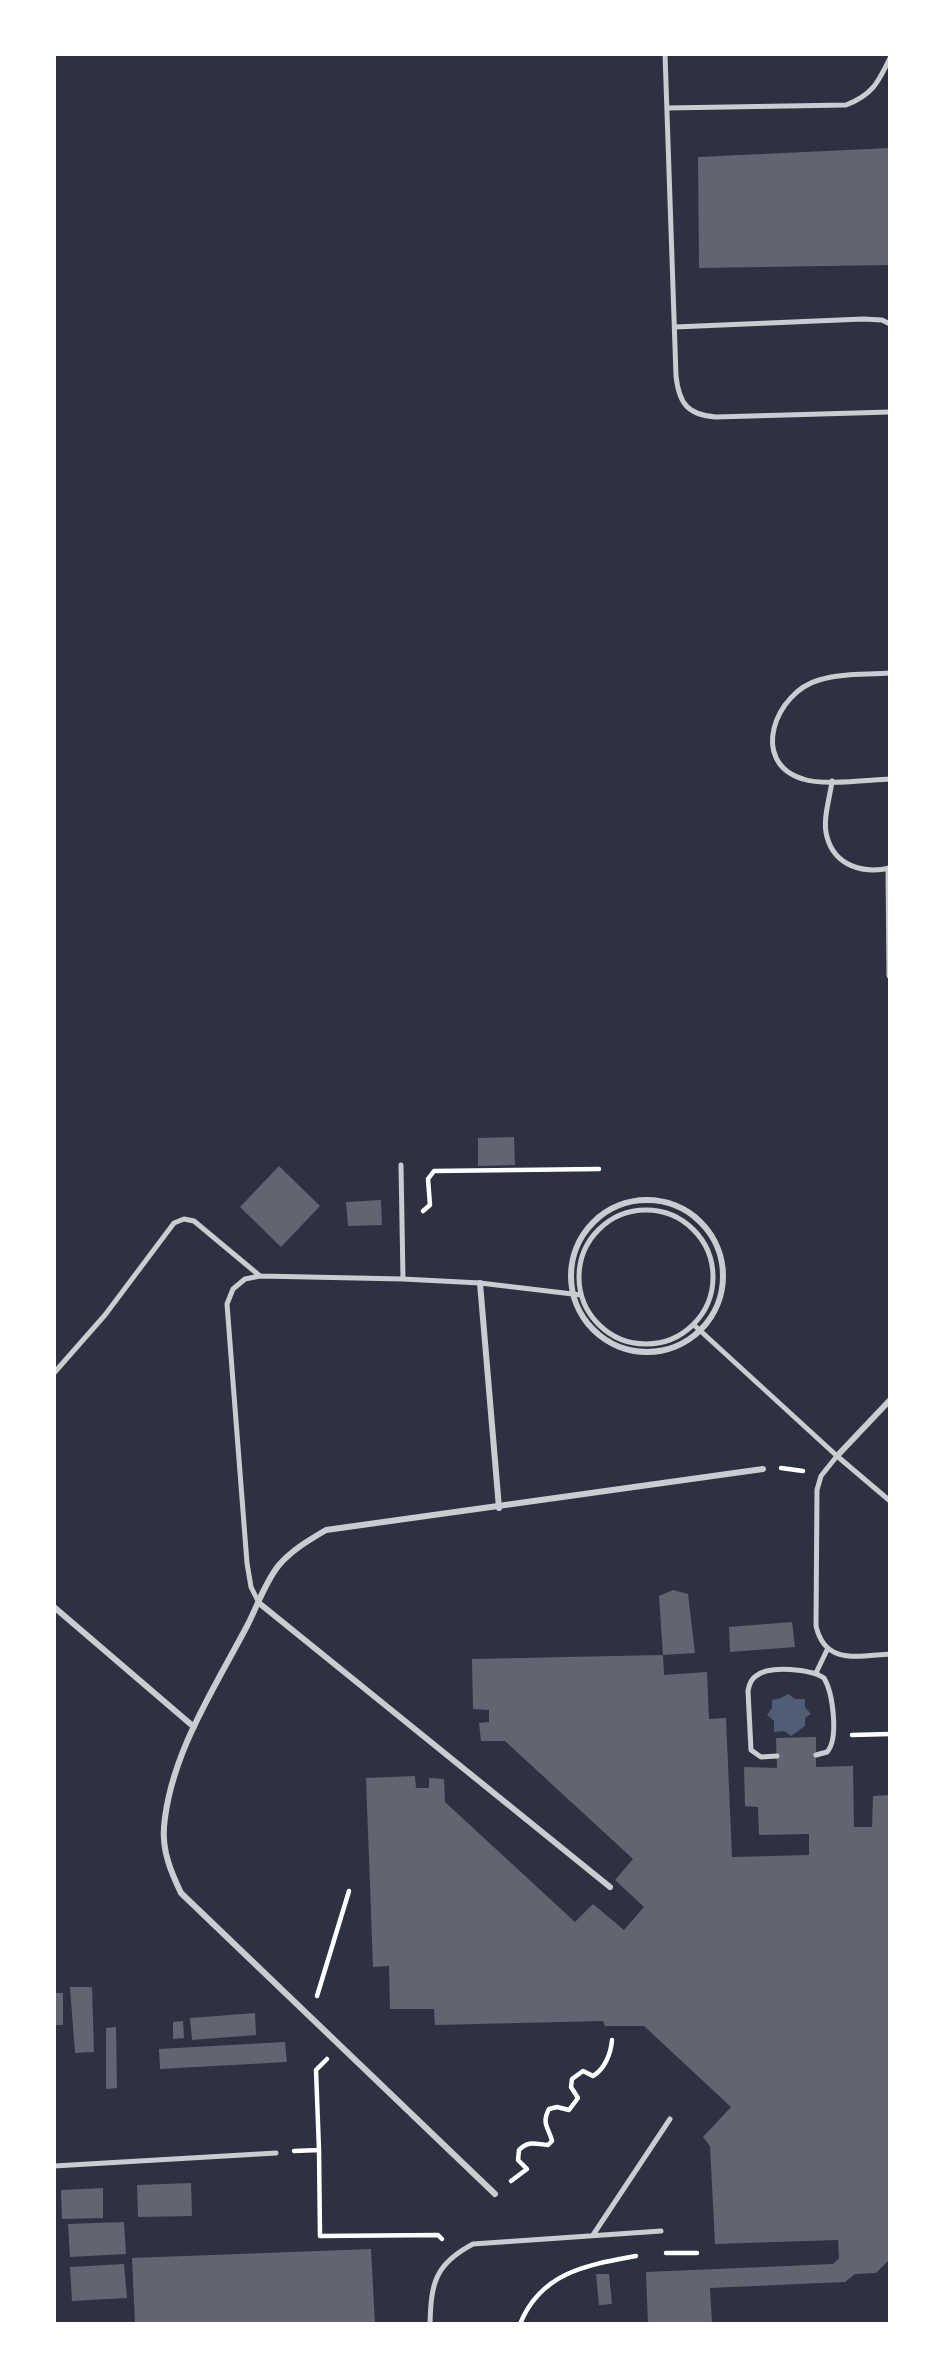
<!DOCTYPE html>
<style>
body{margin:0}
#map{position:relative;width:944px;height:2378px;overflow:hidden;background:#2d3142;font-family:Merriweather,serif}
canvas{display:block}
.frame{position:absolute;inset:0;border:56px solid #fff;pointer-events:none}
</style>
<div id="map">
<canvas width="944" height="2378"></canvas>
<div class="frame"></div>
</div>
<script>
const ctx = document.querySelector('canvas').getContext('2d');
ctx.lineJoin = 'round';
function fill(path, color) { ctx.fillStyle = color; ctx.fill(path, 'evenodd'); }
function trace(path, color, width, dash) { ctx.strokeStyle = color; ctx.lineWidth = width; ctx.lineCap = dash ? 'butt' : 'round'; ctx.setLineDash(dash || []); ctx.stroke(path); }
fill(new Path2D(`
 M788 1694 795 1699H805V1707L811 1714 805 1718V1726L791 1736 784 1731 774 1732V1721L767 1715 772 1708V1700L781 1698Z`), '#4f5d75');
fill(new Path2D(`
 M890 148V265L699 268 698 157Z
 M514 1137 515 1165 478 1166V1138Z
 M279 1166 320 1206 281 1247 240 1207Z
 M381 1200 382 1225 348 1226 346 1202Z
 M673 1590 688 1594 695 1653 663 1655 659 1596Z
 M792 1622 795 1647 730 1652 729 1627Z
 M663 1655 664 1675 707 1672 709 1719 726 1718 732 1857 809 1855V1834L759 1835 758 1807 745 1806 744 1767 777 1768 776 1738 816 1737V1767L853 1766 854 1827H872L873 1796 890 1795V2259L876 2273 855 2274 845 2282 710 2288 712 2324H648L646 2272 833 2264 839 2258 838 2240 715 2244 710 2146 703 2137 731 2107 644 2026H605L603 2021 435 2025 434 2009H390L389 1966 373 1967 366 1778 415 1776 416 1788H429V1778L444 1779 445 1802 575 1922 593 1904 624 1930 644 1907 615 1880 633 1859 505 1741H481L479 1723 489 1722V1710L473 1709 472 1659Z
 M70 1987H92L94 2052 75 2053Z
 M54 1993H63V2025H54Z
 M255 2013 256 2035 192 2040 190 2018Z
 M183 2021 184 2038 173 2039V2022Z
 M116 2027 117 2088 106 2089V2028Z
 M285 2042 287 2062 160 2069 159 2049Z
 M191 2183 192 2216 138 2217 137 2185Z
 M103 2188V2218L62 2219 61 2190Z
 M124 2222 126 2254 70 2257 68 2224Z
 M371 2249 375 2324H135L132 2258Z
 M124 2264 127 2298 72 2301 70 2267Z
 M596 2274H609L612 2304 599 2305Z`), '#626471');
trace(new Path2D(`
 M423 1211 430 1205 428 1179 434 1171 599 1169
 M781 1468 803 1471
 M852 1735 890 1734
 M317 1996 349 1891
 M319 2150 320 2236 438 2235 442 2239
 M294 2151 319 2150 316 2070 327 2059
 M511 2181 527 2169 518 2160 519 2150C529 2140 535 2144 548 2145L552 2141C549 2128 541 2124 549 2109L557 2107 569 2110 578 2098 571 2087 572 2079 583 2071 593 2076C605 2069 611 2053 612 2040
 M666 2253H697
 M520 2324C541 2272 587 2265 636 2256`), '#fff', 4.5);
trace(new Path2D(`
 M665 54 676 376C679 404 688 415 716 417L890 412
 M667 108 846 105C872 95 878 83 890 58
 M675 327 863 319 882 320 890 324
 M890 673C867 675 841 673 819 680 776 692 748 762 803 779 823 786 867 780 890 779
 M832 781C830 798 822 820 827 837 835 866 863 874 890 868
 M888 868 889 976
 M401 1165 403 1279
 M579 1277a67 67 0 1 1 134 0a67 67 0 1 1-134 0Z
 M694 1325 837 1456 890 1501
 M54 1373 105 1315 174 1223 184 1219 194 1221 260 1276
 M837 1456 821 1476 817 1490 816 1626C825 1665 857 1656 890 1654
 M259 1603 251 1587 247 1563 227 1304 233 1289 245 1279 260 1276 403 1279 480 1283 581 1295
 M816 1673 827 1650
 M777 1756 761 1757 751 1750 748 1691C749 1685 751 1679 756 1676 769 1665 811 1669 824 1678 833 1693 839 1739 827 1752L816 1755
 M54 2166 276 2153
 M593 2235 670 2119
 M430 2324C431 2283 435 2264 473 2244L661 2231`), '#caccd0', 5);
trace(new Path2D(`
 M571 1276a76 76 0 1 1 152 0a76 76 0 1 1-152 0Z
 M480 1283 499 1508
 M837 1456 890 1400
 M259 1603 610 1887
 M54 1607 194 1727
 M495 2194 181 1893C171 1872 162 1851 164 1827 170 1755 214 1689 247 1626 257 1607 265 1582 279 1565 292 1550 309 1540 326 1530L763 1469`), '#caccd0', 6);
</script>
